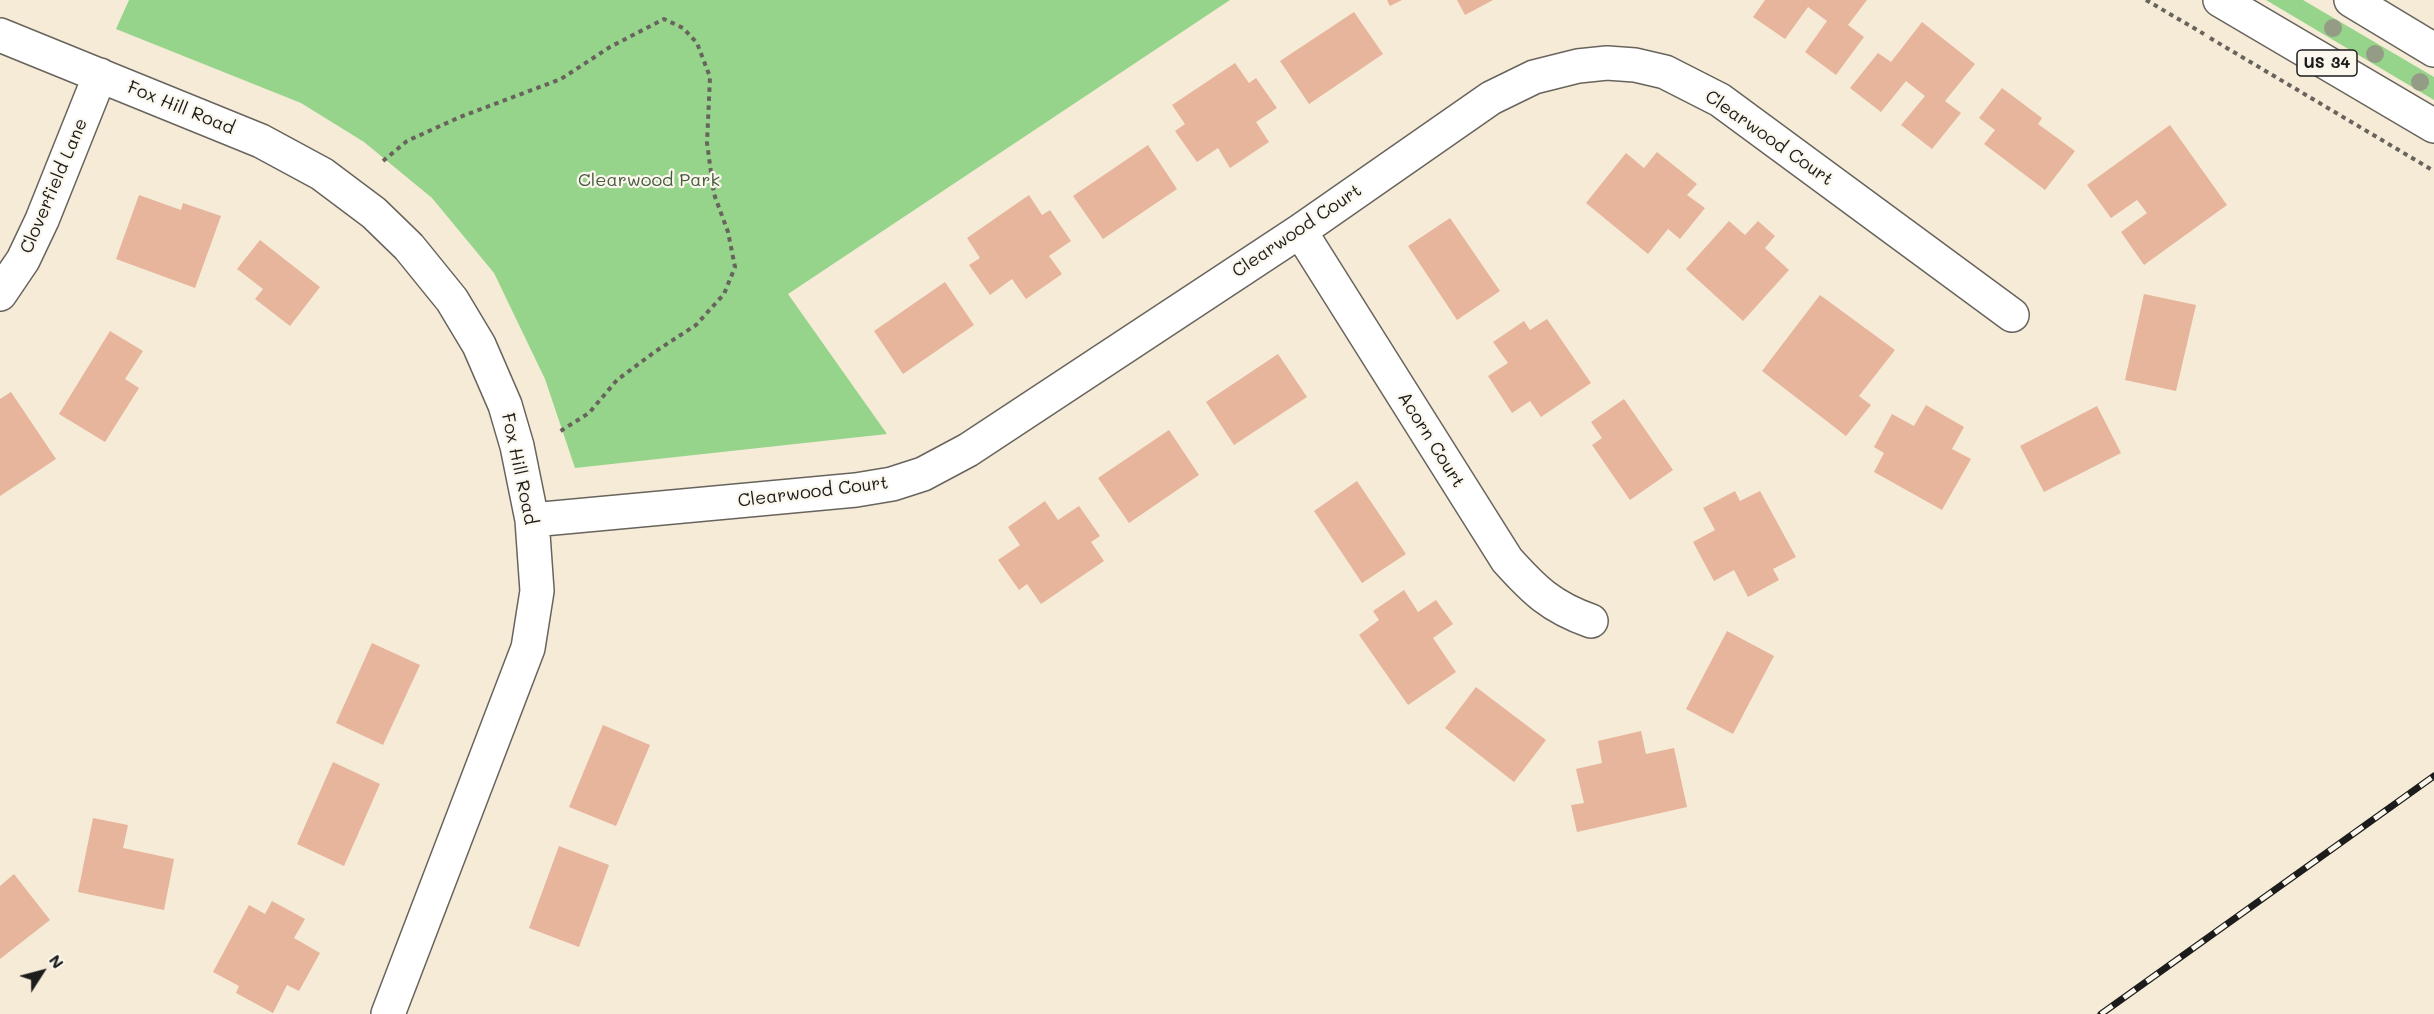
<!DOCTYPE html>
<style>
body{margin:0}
#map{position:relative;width:2434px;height:1014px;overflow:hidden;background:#f6ebd7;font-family:Mali,sans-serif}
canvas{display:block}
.north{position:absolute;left:12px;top:942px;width:60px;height:60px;-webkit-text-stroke:4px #fbf7ec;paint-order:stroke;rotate:54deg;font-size:16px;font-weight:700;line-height:24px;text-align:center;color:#1c1c1c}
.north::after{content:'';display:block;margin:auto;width:21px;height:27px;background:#1c1c1c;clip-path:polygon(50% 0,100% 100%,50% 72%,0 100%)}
</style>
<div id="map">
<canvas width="2434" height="1014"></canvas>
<div class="north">N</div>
</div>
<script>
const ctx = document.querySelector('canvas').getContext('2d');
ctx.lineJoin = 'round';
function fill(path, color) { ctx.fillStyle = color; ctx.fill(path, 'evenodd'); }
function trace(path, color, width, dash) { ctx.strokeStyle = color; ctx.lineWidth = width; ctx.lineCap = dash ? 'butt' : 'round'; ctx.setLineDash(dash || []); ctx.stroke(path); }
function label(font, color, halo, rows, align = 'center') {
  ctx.font = font + ' Mali,sans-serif'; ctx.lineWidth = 4.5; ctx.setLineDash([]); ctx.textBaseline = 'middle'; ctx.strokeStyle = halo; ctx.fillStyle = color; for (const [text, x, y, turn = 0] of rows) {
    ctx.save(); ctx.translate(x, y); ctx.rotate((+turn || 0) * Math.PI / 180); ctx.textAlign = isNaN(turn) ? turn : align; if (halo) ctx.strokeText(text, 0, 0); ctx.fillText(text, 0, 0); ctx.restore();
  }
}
fill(new Path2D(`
 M129 0H1230L788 294 887 434 575 468 545 379 494 273 432 198 364 142 301 103 116 29Z
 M2266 0H2303L2434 77V100Z`), '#95d48a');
fill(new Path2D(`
 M1387 0H1402L1390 6Z
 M1457 0H1493L1465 15Z
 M1765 0H1867L1848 25 1864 37 1836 75 1805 52 1827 21 1808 7 1785 39 1753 17Z
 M1354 12 1383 54 1309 104 1280 61Z
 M1922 22 1975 64 1945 101 1961 113 1932 149 1901 125 1925 96 1906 81 1881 112 1850 88 1878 53 1891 62Z
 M1235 63 1249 83 1256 78 1277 108 1256 122 1269 142 1230 168 1218 148 1197 162 1175 131 1185 124 1172 105Z
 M2002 88 2042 118 2038 124 2075 151 2045 190 1984 144 1995 130 1979 118Z
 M2170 125 2227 205 2144 265 2121 232 2147 213 2137 200 2111 218 2087 185Z
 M1148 145 1177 189 1103 239 1073 196Z
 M1657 152 1697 184 1687 195 1705 208 1680 239 1668 229 1648 254 1586 203 1626 153 1644 168Z
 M139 195 181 210 183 203 221 216 195 288 116 259Z
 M1029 195 1042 215 1050 210 1071 241 1049 256 1062 274 1026 299 1012 279 990 295 969 265 980 258 967 238Z
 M1450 218 1500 291 1457 320 1408 246Z
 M1729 221 1745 235 1758 221 1775 236 1765 248 1789 270 1743 321 1686 269Z
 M260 240 320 287 290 326 255 299 263 289 237 269Z
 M945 282 974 325 903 374 874 331Z
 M2144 294 2196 305 2176 391 2125 380Z
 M1820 295 1895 350 1859 396 1871 405 1846 436 1762 371Z
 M1547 319 1591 383 1541 417 1530 401 1512 413 1488 376 1508 363 1493 342 1524 321 1530 330Z
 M110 331 143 351 125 379 139 388 105 442 59 414Z
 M1278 354 1307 397 1234 445 1206 402Z
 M11 392 56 459 0 496V399Z
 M1624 399 1673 470 1630 500 1592 445 1602 438 1591 422Z
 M1926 405 1964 427 1952 449 1971 459 1942 510 1874 472 1884 453 1874 447 1892 414 1914 426Z
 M2097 406 2121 453 2044 492 2020 446Z
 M1169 430 1199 475 1129 523 1098 478Z
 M1357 481 1406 554 1362 583 1314 511Z
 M1735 491 1740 501 1760 491 1796 557 1773 569 1779 580 1748 597 1734 570 1714 581 1693 542 1715 530 1703 508Z
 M1045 501 1058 520 1079 506 1100 536 1091 542 1104 561 1041 604 1027 584 1019 590 998 560 1020 545 1008 527Z
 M1404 590 1418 612 1436 600 1453 624 1433 638 1456 672 1408 705 1359 635 1379 620 1373 611Z
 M1727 631 1774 656 1733 734 1686 709Z
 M372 643 420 665 383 745 336 723Z
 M1476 687 1546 740 1514 782 1445 728Z
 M603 725 650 745 616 826 569 807Z
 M1641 731 1646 754 1674 748 1687 807 1577 832 1571 805 1584 803 1576 769 1602 763 1598 741Z
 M333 762 380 784 344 866 297 844Z
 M93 818 128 825 123 848 174 859 164 910 78 892Z
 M559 846 609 865 579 947 529 928Z
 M14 874 50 920 0 959V886Z
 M272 901 305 919 294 938 320 953 299 991 287 985 273 1013 236 993 239 986 213 972 249 905 265 914Z`), '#e6b59c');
const minor = new Path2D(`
 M0 35 261 141 322 174 374 213 409 247 452 300 479 345 505 405 517 446 532 520 537 591 528 648 388 1014
 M1300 231 1507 560C1534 590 1551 607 1591 621
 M0 294 23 260 42 220 100 75
 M532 520 856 490 892 484 923 474 968 450 1300 231 1491 98 1534 77 1578 66 1607 63 1635 65 1665 72 1720 100 2012 315`);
const major = new Path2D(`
 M2220 0 2434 126
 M2351 0 2434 50`);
trace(minor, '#68645d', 36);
trace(major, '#68645d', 36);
trace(new Path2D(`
 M2146 0 2204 34
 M2210 38 2434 171
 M383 161 407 141 460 117 561 79 610 47 664 19 683 28 697 43 710 77 707 143 714 194 728 232 735 267 724 294 696 325 656 351 617 380 589 413 559 432`), '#68645d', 4, [4.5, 4.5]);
trace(minor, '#fff', 33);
trace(major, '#fff', 33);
const rail = new Path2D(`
 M2101 1014 2434 776`);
trace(rail, '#1c1c1c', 7);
trace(rail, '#fbf7ec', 4.5, [14]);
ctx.fillStyle = '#959c85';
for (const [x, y] of [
 [2333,28],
 [2375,54],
 [2420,82]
]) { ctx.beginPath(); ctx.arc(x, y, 9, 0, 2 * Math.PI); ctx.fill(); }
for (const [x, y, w] of [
 [2327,63,60]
]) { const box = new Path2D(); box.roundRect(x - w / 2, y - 13, w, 26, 4.5); ctx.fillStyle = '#fbf7ec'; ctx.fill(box); trace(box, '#1c1c1c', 1.5); }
label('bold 16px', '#1c1c1c', null, [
 ["US 34",2327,63]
]);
label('18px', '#1c1c1c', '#fbf7ec', [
 ["Fox Hill Road",181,108,22],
 ["Clearwood Court",1769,138,35],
 ["Cloverfield Lane",54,186,-67],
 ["Clearwood Court",1297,231,-34],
 ["Acorn Court",1431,440,58],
 ["Fox Hill Road",519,469,78],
 ["Clearwood Court",813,492,-7]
]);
label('18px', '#465c42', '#fbf7ec', [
 ["Clearwood Park",649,180]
]);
</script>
